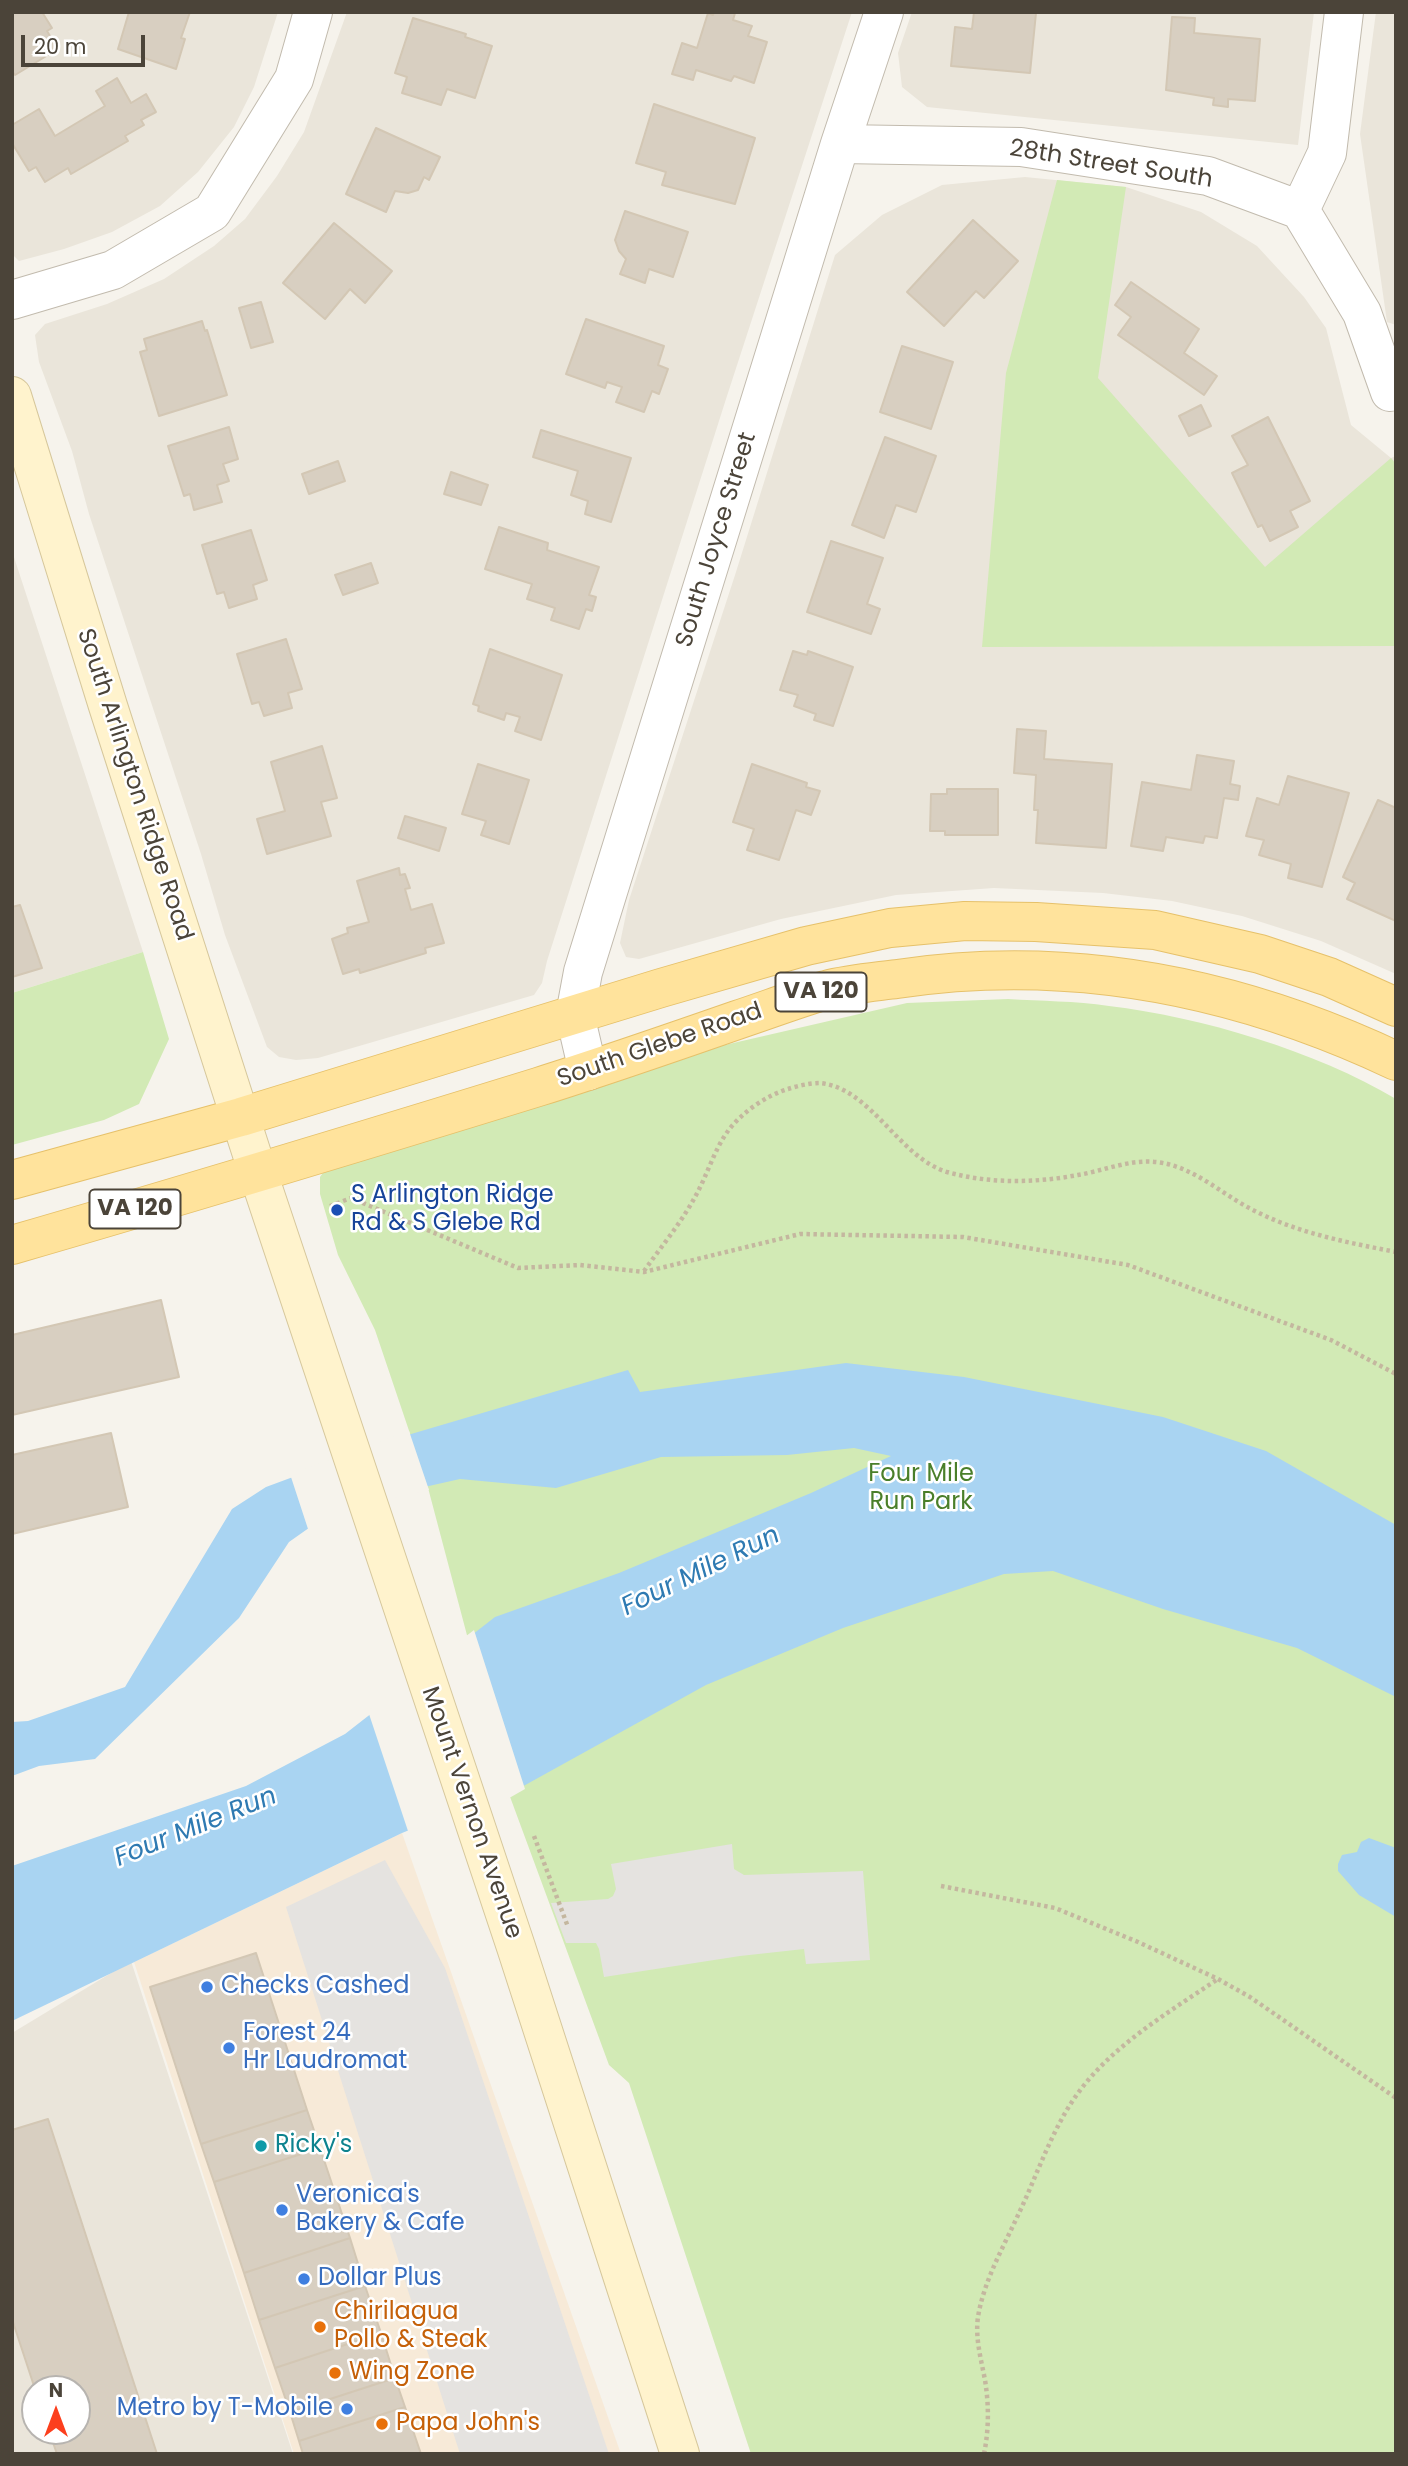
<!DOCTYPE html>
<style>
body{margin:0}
#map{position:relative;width:1408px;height:2466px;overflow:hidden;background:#f6f3ec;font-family:Poppins,sans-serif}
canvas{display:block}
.frame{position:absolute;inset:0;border:14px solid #4b4439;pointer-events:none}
.north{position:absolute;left:21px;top:2375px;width:70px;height:70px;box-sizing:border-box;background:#fff;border:2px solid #b7b4b0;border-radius:50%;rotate:0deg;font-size:19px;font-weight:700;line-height:28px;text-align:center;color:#4b4439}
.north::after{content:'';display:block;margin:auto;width:24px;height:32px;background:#fc3f1d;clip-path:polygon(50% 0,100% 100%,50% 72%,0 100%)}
.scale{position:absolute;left:21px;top:35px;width:124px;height:32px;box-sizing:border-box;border:4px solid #4b4439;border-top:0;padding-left:9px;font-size:21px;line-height:24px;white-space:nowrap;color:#4b4439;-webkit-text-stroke:5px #fff;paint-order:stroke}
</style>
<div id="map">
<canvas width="1408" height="2466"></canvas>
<div class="frame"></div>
<div class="north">N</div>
<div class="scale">20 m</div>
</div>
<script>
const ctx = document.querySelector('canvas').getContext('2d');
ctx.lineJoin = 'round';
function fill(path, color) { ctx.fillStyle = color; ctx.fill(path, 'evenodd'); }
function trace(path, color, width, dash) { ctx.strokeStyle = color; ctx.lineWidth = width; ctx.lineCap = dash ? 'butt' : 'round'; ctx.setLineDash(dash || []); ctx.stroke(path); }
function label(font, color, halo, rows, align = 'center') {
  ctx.font = font + ' Poppins,sans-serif'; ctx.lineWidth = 5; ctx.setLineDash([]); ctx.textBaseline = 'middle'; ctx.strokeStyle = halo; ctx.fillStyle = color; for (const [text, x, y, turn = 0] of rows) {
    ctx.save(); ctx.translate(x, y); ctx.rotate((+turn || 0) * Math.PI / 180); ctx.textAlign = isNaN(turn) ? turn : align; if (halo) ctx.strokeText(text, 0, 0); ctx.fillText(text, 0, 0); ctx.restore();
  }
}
fill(new Path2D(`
 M12 12H278L254 87 234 127 198 172 160 206 112 232 64 249 19 261 12 254Z
 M347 12H852L726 399 547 961 542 983 534 995 318 1058 296 1060 279 1057 267 1047 225 935 201 854 89 514 72 451 39 362 35 335 45 324 107 304 164 279 214 246 245 219 277 176 304 132Z
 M912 12H1314L1298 145 927 107 902 87 898 53Z
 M1376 12H1396V325L1387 322 1360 134Z
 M1025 177 1126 187 1201 212 1257 246 1304 297 1326 328 1351 425 1391 458 1396 456V974L1321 941 1242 916 1172 901 1103 893 994 888 896 895 781 919 639 959 626 957 620 943 629 900 736 572 835 255 882 215 942 185Z
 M12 551 143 952 12 993Z
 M131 1961 293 2454H12V2033ZM35 2389H77V2431H35Z`), '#eae5da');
fill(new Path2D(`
 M402 1833 621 2454H294L134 1962Z`), '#f7ead8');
fill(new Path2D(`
 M1057 180 1126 187 1098 378 1265 567 1391 458 1396 464V646L982 647 1006 373Z
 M143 952 169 1039 139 1104 104 1120 12 1145V993Z
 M1008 999C1041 1001 1075 1001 1109 1006 1201 1017 1316 1051 1396 1099V2454H751L629 2083 609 2065 509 1794 427 1484 375 1330 338 1255 320 1194V1177L327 1167 703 1050 907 1003Z`), '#d2eab5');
fill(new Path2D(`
 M732 1844 734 1869 744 1875 863 1871 870 1960 806 1964 804 1949 740 1956 604 1977 599 1949 596 1943H566L551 1903 608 1899 613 1896 616 1889 611 1864Z
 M385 1860 445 1968 609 2454H460L286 1907Z`), '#e5e3e0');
fill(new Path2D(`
 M846 1363 964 1377 1163 1417 1266 1451 1396 1525V1697L1297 1648 1163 1609 1053 1571 1004 1574 843 1628 706 1685 509 1794 469 1806 402 1833 12 2021V1866L246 1786 345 1734 495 1617 619 1573 811 1493 891 1456 854 1448 787 1455 661 1457 556 1488 460 1479 340 1506 289 1542 239 1618 95 1759 39 1766 12 1776V1722L28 1721 125 1687 232 1509 266 1487 401 1437 628 1370 640 1392Z
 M1369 1838 1396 1848V1917L1359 1895 1338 1871V1864L1342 1855 1357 1852 1361 1842Z`), '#a9d4f2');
fill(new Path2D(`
 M409 1431 429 1490 341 1510 309 1532 290 1474Z
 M474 1630 525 1789 511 1797 471 1810 409 1834 368 1711Z`), '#f6f3ec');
const building = new Path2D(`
 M12 12H42L52 28 47 31 58 49 15 75 12 71Z
 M129 12H190L181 38 185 39 176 69 118 49Z
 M714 12 735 13 733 20 752 26 748 36 767 42 754 83 734 76 731 81 696 70 693 80 672 74 682 43 697 48 708 13 713 15Z
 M974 12 1036 13 1030 73 951 66 955 27 972 29Z
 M1172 17 1195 18 1194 33 1260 39 1255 101 1228 99V107L1213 105 1214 98 1166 90Z
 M413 18 466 34 465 37 492 46 475 98 447 89 441 105 402 93 407 77 395 73Z
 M117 78 131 103 146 94 156 112 141 120 144 125 125 136 128 141 71 174 68 168 45 182 36 167 29 171 12 143V125L39 109 55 136 105 106 96 91Z
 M654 104 755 138 735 204 662 185 666 172 636 163Z
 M376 128 440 157 429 180 424 177 418 190 408 193 395 191 386 212 346 194Z
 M625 211 688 232 673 277 649 269 645 283 620 274 626 259 619 251 615 240Z
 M973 220 1018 261 984 298 976 291 944 326 907 292Z
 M334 223 392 271 365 303 350 289 325 319 283 283Z
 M1131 282 1199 329 1184 353 1217 376 1204 395 1118 335 1131 317 1115 305Z
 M261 302 273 342 251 348 239 308Z
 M586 319 664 346 658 365 668 369 659 394 652 391 644 412 616 402 622 387 607 382 605 388 566 374Z
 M202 321 205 331 207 330 227 395 159 416 140 352 147 350 144 339Z
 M902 346 953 362 931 429 880 412Z
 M1201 405 1211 426 1189 436 1179 416Z
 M1268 417 1310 501 1290 511 1298 527 1270 541 1262 525 1258 527 1232 473 1248 465 1232 436Z
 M229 427 238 459 223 464 229 481 217 485 222 502 194 510 190 494 184 496 168 446Z
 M541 430 631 458 611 522 585 514 588 501 571 495 578 471 533 457Z
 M885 437 936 456 916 512 896 505 884 538 852 525Z
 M338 461 345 481 309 494 302 474Z
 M451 472 488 485 481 505 444 494Z
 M499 527 548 543 547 550 599 567 589 595 596 597 592 611 586 609 579 629 551 620 555 608 527 599 532 584 485 569Z
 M251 530 267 580 253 585 257 599 229 608 224 592 217 594 202 545Z
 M831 541 883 558 867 604 880 609 871 634 807 612Z
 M371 563 378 583 343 595 335 575Z
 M286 639 302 689 288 693 292 708 264 716 259 702 252 704 237 654Z
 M490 649 562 675 541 740 515 731 520 717 506 713 504 720 478 711 479 706 473 704Z
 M793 651 807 655 808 651 853 667 833 726 814 720 816 714 794 706 798 695 780 690Z
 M1017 729 1046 731 1044 759 1112 764 1106 848 1036 843 1038 810H1034L1036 775 1014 773Z
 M322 746 337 798 321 802 331 836 267 854 257 819 285 811 271 762Z
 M1197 755 1234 761 1230 784 1240 786 1238 800 1224 798 1217 838 1205 836 1203 843 1166 837 1163 851 1131 846 1142 782 1191 790Z
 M478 764 529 780 509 844 481 835 486 821 462 814Z
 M752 764 807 783 806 787 820 791 811 815 796 810 779 860 747 850 754 829 733 822Z
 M1288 776 1349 793 1322 887 1288 878 1291 864 1259 855 1264 840 1246 836 1257 798 1279 805Z
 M947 789H998V835H945V831H930L931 794H947Z
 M1378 800 1396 808V921L1347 899 1355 883 1343 877Z
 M405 816 446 828 439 851 398 838Z
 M399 868 400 875 405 874 410 888 405 889 411 910 432 904 444 943 425 948 426 953 360 973 359 969 343 974 332 939 348 933 347 928 369 922 357 881Z
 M20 905 42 968 12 977V907Z
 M161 1300 179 1377 12 1415V1335Z
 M111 1433 128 1507 12 1534V1455Z
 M256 1953 307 2110 201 2144 150 1987Z
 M307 2110 320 2148 214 2182 201 2144Z
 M48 2119 157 2454H57L49 2431H77V2389H35L12 2319V2130Z
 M320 2148 350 2238 244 2273 214 2182Z
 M350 2238 365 2286 259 2320 244 2273Z
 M365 2286 381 2333 275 2368 259 2320Z
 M381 2333 395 2378 290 2412 275 2368Z
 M395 2378 405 2407 299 2441 290 2412Z
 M405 2407 421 2454H303L299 2441Z`);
fill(building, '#d8cfc1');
trace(building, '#d3c7b4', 2);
const street = new Path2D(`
 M840 144 1021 147 1208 176 1300 210 1362 313 1390 392
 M1300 210 1327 153 1344 12
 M12 300 113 270 212 212 294 79 313 12
 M588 1071 575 1015 583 972 840 144 884 12`);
const secondary = new Path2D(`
 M12 396 108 706 258 1173 516 1947 680 2454`);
const primary = new Path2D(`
 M12 1180 241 1117 661 988 806 946 890 928 965 921 1036 922 1155 930 1260 954 1329 977 1396 1007
 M12 1245C188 1194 363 1141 538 1087 605 1066 671 1043 737 1020 767 1010 796 999 826 990 849 984 874 982 897 979 1072 953 1237 986 1396 1061`);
trace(street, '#c2bbae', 40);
trace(secondary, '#d6c79b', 40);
trace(primary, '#e6c16a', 40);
trace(new Path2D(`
 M330 1206 351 1198 518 1268 580 1265 644 1272 800 1234 963 1237 1128 1265 1331 1340 1396 1374
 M644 1271C661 1247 681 1223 695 1197 707 1176 714 1150 728 1131 741 1113 767 1095 788 1089 797 1086 810 1083 819 1083 871 1087 898 1157 947 1172 990 1184 1035 1183 1078 1175 1103 1171 1130 1159 1156 1162 1195 1166 1224 1197 1259 1213 1302 1234 1350 1243 1396 1252
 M534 1836 568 1927
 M941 1886 1055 1908 1138 1942 1218 1979 1250 1997 1396 2098
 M984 2454C989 2429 989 2405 985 2380 981 2359 975 2338 978 2317 984 2280 1004 2246 1019 2213 1038 2173 1052 2129 1078 2093 1113 2045 1169 2012 1218 1979`), '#c4b79f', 4.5, [3.5, 3.5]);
trace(street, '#fff', 38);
trace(secondary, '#fff3cd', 38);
trace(primary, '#ffe39c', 38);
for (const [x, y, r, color] of [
 [337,1210,7,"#1a4fb4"],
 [207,1987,7,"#3f7fe0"],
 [229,2048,7,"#3f7fe0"],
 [261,2146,7,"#0f9aa8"],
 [282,2210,7,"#3f7fe0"],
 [304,2279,7,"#3f7fe0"],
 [320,2327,7,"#e8710a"],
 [335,2373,7,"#e8710a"],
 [347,2409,7,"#3f7fe0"],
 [382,2424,7,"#e8710a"]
]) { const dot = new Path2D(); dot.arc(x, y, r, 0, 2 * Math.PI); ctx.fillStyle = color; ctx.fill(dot); trace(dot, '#fff', 2.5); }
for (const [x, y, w] of [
 [821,992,91],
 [135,1209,91]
]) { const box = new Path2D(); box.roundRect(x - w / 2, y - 19.5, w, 39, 5); ctx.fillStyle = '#fff'; ctx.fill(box); trace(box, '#4b4439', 2); }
label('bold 23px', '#4b4439', null, [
 ["VA 120",821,992],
 ["VA 120",135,1209]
]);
label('24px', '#4b4439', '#fff', [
 ["28th Street South",1111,165,9],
 ["South Joyce Street",717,540,-73],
 ["South Arlington Ridge Road",134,785,72],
 ["South Glebe Road",660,1046,-19],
 ["Mount Vernon Avenue",471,1813,71]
]);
label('24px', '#164399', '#fff', [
 ["S Arlington Ridge",351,1196],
 ["Rd & S Glebe Rd",351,1224]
], 'left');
label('24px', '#4a7f2a', '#fff', [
 ["Four Mile",921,1475],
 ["Run Park",921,1503]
]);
label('24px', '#366cbe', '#fff', [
 ["Checks Cashed",221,1987],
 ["Forest 24",243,2034],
 ["Hr Laudromat",243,2062],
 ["Veronica's",296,2196],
 ["Bakery & Cafe",296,2224],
 ["Dollar Plus",318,2279],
 ["Metro by T-Mobile",333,2409,"right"]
], 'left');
label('24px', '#0d838f', '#fff', [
 ["Ricky's",275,2146]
], 'left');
label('24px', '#c56008', '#fff', [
 ["Chirilagua",334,2313],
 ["Pollo & Steak",334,2341],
 ["Wing Zone",349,2373],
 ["Papa John's",396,2424]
], 'left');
label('italic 26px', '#2e7ab2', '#fff', [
 ["Four Mile Run",701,1572,-26],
 ["Four Mile Run",196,1828,-22]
]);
</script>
